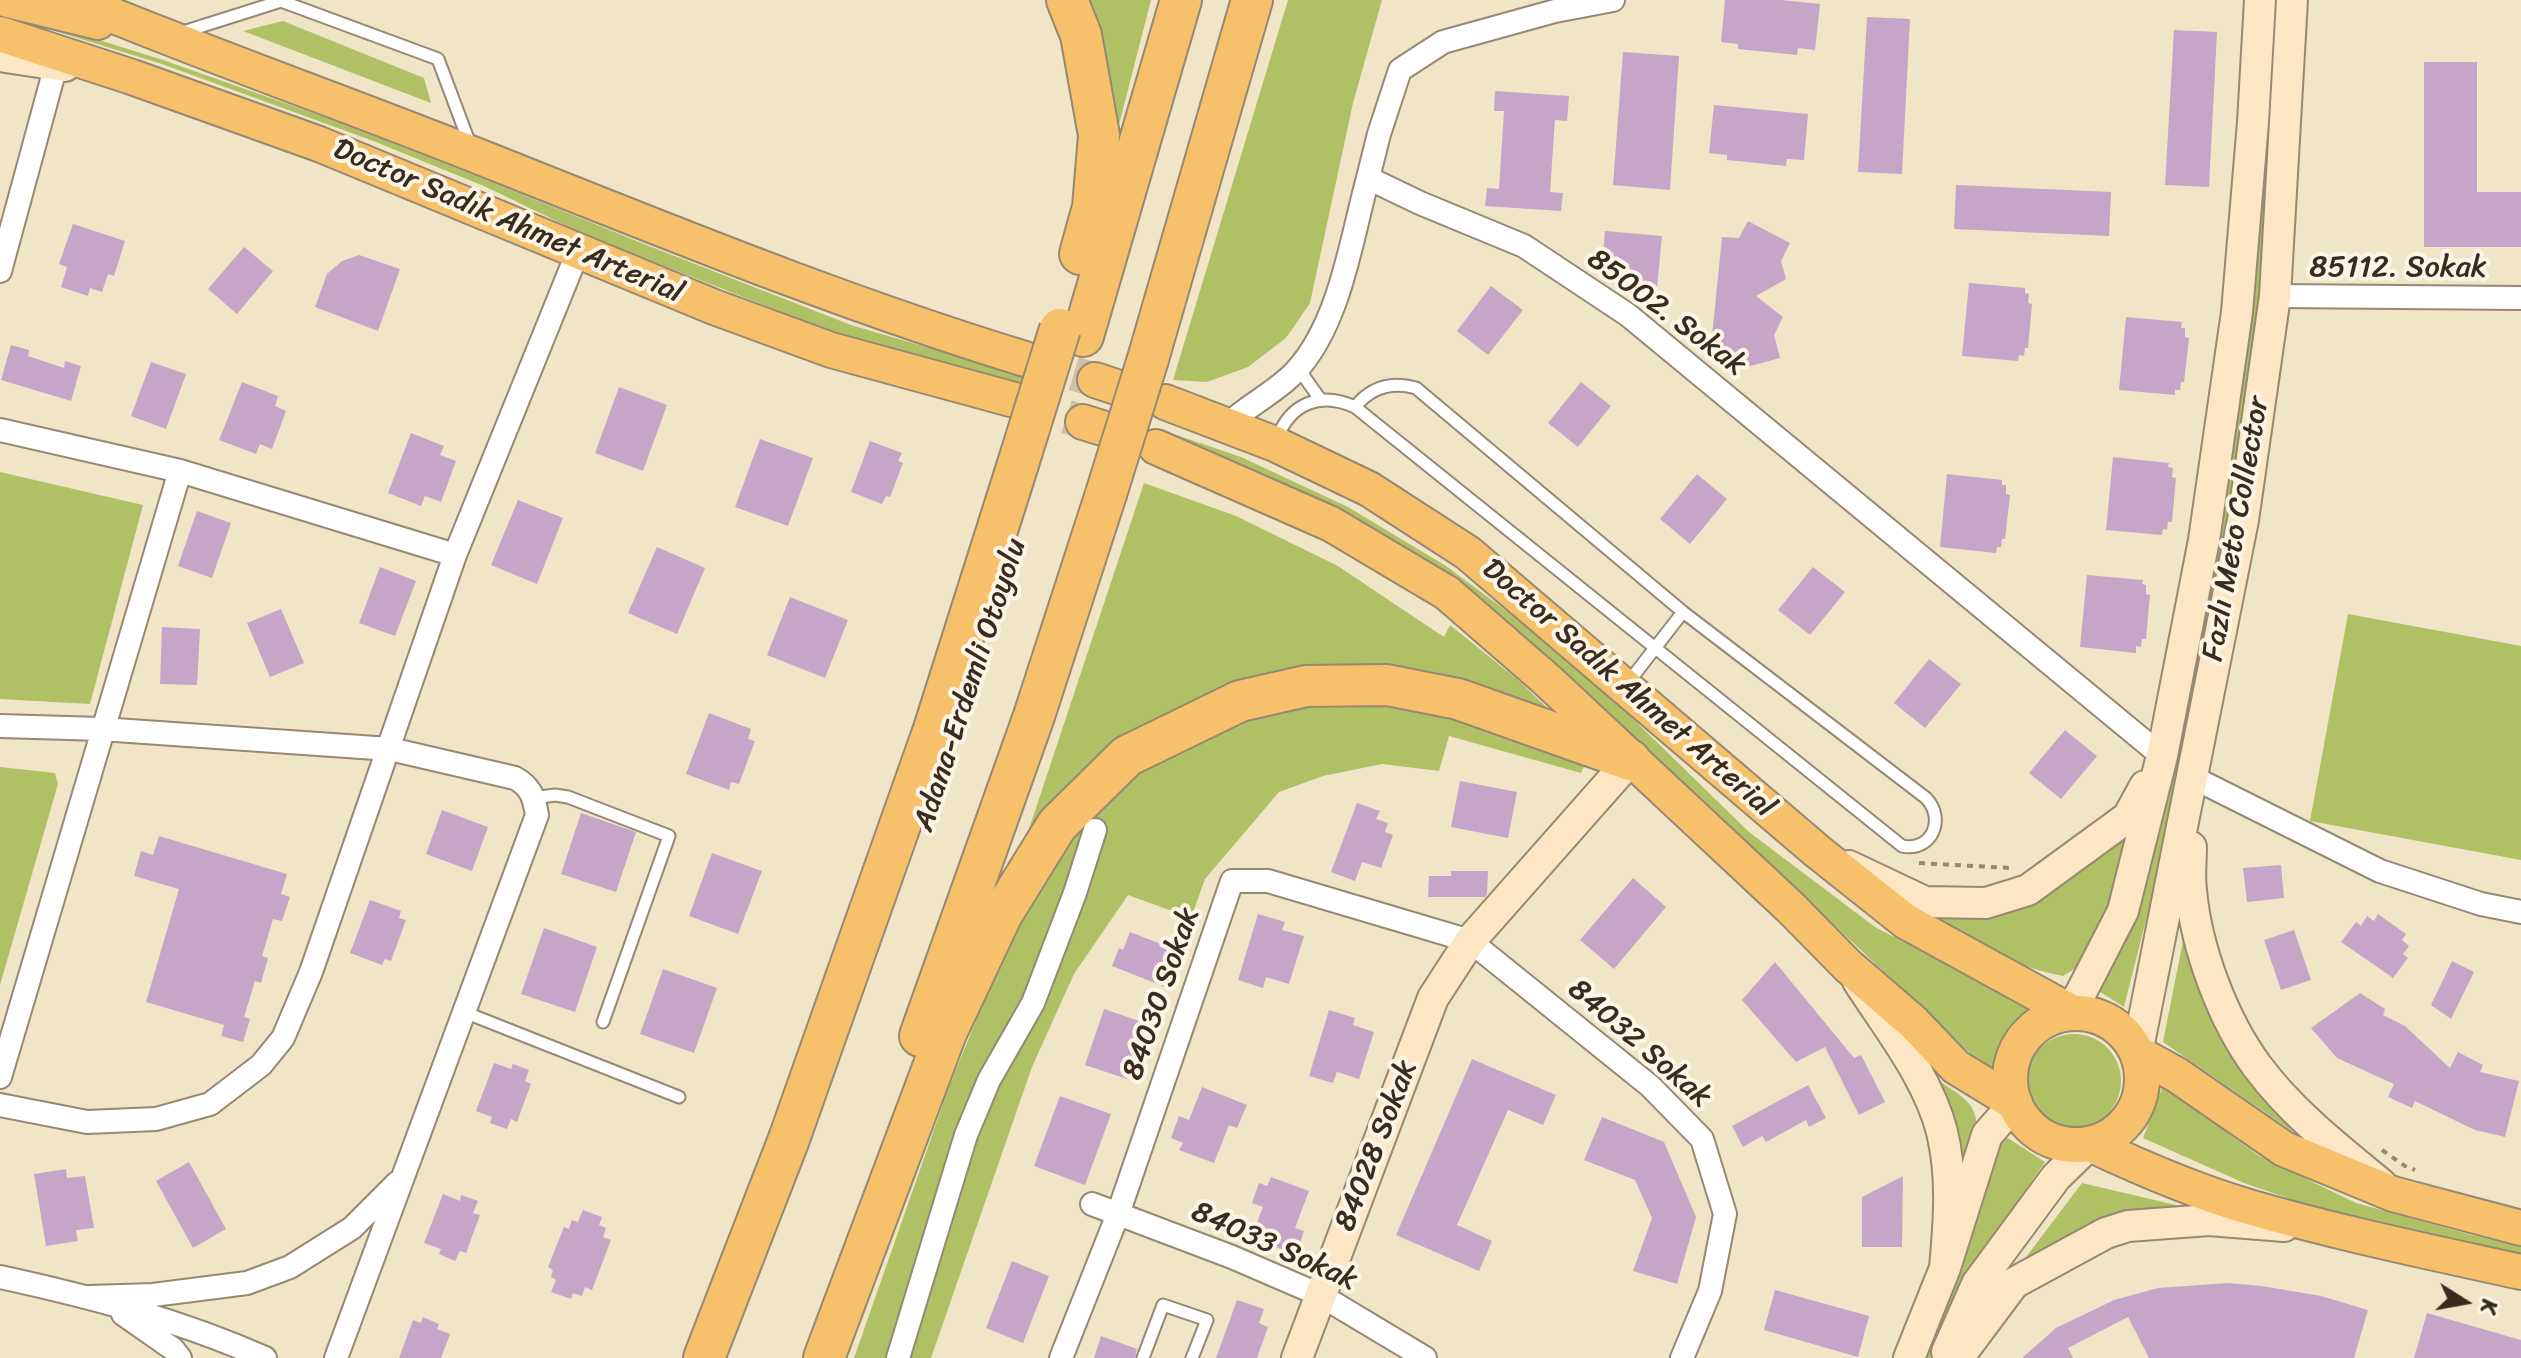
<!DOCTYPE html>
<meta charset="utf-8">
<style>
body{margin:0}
#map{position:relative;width:2521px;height:1358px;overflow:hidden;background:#f0e6c7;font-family:Sriracha,sans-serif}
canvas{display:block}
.north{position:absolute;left:2425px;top:1262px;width:80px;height:80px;-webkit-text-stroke:6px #fcf5e5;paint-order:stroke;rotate:101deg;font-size:22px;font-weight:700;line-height:32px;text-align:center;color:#3b2a1e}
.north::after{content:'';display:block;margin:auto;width:28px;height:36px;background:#3b2a1e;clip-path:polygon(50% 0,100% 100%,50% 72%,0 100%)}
</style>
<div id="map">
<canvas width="2521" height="1358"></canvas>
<div class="north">K</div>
</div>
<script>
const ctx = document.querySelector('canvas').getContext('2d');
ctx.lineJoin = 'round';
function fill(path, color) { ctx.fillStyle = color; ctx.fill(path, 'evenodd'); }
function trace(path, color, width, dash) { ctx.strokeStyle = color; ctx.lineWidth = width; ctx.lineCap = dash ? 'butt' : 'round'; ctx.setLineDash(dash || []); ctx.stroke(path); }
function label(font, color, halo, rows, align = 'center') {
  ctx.font = font + ' Sriracha,sans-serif'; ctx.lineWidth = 8; ctx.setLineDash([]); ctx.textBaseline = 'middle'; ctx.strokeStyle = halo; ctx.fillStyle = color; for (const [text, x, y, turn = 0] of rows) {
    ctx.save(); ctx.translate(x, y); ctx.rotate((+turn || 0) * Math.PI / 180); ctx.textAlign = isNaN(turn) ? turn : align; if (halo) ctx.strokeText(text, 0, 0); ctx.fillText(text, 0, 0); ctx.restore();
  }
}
fill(new Path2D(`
 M1089 0H1151L1111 156V119Z
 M1288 0H1382L1353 103 1310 303 1286 338 1248 367 1207 382 1173 380Z
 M2273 0H2282L2265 263 2244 424 2219 577 2174 809 2124 1007 2094 988 2147 871Z
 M0 9 163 60 381 137 644 244 851 325 1028 377 1025 385 847 338 639 256 569 227 486 187 376 142 162 64 0 14Z
 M283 21 424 78 431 103 243 31Z
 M1162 430 1241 457 1348 507 1446 566 1539 635 1626 712 1749 832 1875 927 2029 1007 2007 1036 1992 1074 1742 838 1532 646 1158 443Z
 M0 472 143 505 90 704 0 699Z
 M1144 483 1236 516 1338 566 1444 637 1450 625 1518 680 1563 723 1435 675 1364 665 1297 670 1023 847Z
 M2348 614 2521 646V860L2310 821Z
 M1315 700 1381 701 1507 729 1584 766 1581 773 1449 736 1439 771 1382 764 1323 776 1279 792 1205 879 1191 918 1128 895 1074 974 1032 1067 931 1358H854L949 1087 1018 917 1080 816 1126 772 1260 712Z
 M0 767 55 773 58 784 0 985Z
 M2131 831 2113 909 2084 963 2063 976C2008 965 1972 944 1925 914 1943 915 1963 919 1981 917 2039 910 2087 865 2131 831Z
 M2185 931 2201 994 2221 1037 2314 1146 2163 1042Z
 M2027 1081a47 47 0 1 1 94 0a47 47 0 1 1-94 0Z
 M1934 1077C1945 1086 1968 1097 1973 1110 1984 1131 1966 1170 1959 1191Z
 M2163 1086 2259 1156 2356 1203 2472 1235 2521 1246V1258L2383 1231 2244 1183 2143 1138Z
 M2003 1135 2045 1162 1966 1275 1930 1358H1925L1961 1273Z
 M2082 1183 2210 1213 2011 1277Z`), '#afc164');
fill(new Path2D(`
 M1725 0H1781L1820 4 1815 50 1798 48 1797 55 1738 49V44L1721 42Z
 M1867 17 1910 19 1902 174 1858 172Z
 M2174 30 2217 32 2209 187 2165 185Z
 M1623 52 1679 56 1670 190 1613 185Z
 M2424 62H2477V192H2521V247H2424Z
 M1495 91 1569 96 1567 121 1555 120 1550 192 1563 193 1561 211 1485 206 1487 188 1499 189 1504 111H1494Z
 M1714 105 1808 114 1804 160 1787 159 1786 166 1727 160V155L1709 153Z
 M1956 185 2111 192 2109 236 1954 229Z
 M1748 221 1790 243 1781 261 1786 279 1756 296 1783 317 1774 335 1780 358 1735 370 1729 348 1711 346 1722 237 1739 238Z
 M73 224 125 241 114 276 108 274 102 292 90 288 88 296 61 287 67 267 59 264Z
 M1605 231 1662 236 1657 288 1606 283 1601 280Z
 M244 247 273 271 237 314 208 289Z
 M359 255 400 269 378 331 315 307 327 274 342 261Z
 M1969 283 2025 288V293L2029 294 2028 303 2032 304 2028 348H2025L2024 356 2019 355 2018 361 1962 356Z
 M1491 286 1523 310 1488 355 1457 331Z
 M2126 317 2182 322 2181 328H2185V337L2189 338 2184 382H2181L2180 390H2175V395L2119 390Z
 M11 345 29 350 28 356 64 368 65 361 81 366 71 401 1 380Z
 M151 362 186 374 166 429 131 416Z
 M242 382 278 396 275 406 286 411 272 449 260 444 256 454 219 440Z
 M1581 382 1611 406 1578 447 1548 423Z
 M619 387 667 405 643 471 595 453Z
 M411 433 444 446 440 455 456 461 441 502 425 496 421 506 388 493Z
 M760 439 813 458 788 526 735 507Z
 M870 441 902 453 898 461 903 463 890 497 886 496 882 504 851 492Z
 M2113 457 2169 463 2168 467 2173 468 2172 477 2176 478 2172 522H2168L2167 530 2163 529 2162 535 2106 530Z
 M1697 474 1727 499 1690 544 1660 519Z
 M1947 474 2002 480V485H2006V494L2010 495 2005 539H2002L2001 547H1997L1996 553 1940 547Z
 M518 500 563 518 537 584 491 565Z
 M197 511 231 523 212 578 178 566Z
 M657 547 705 568 677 634 628 613Z
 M380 567 416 581 395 636 359 623Z
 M1813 567 1845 592 1810 635 1778 610Z
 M2087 575 2143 580 2142 584 2146 585V594L2150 595 2146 639H2142L2141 647 2136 646V653L2080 647Z
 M790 597 848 620 825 678 767 655Z
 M281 609 304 663 270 677 247 623Z
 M162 627 200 629 197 685 160 684Z
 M1929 659 1961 684 1925 728 1894 703Z
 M709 713 751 729 748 739 755 741 739 784 731 782 729 790 686 774Z
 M2065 730 2097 756 2061 799 2029 773Z
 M1460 781 1517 792 1508 838 1451 827Z
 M1357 803 1380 811 1376 819 1388 823 1385 832 1393 835 1381 868 1362 862 1355 881 1331 872Z
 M442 810 488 827 472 871 426 854Z
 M581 813 636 832 616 892 561 874Z
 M159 836 287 874 281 894 290 897 282 921 273 919 262 956 268 958 261 983 255 981 244 1017 250 1019 243 1042 221 1036 224 1025 146 1002 179 889 134 876 141 851 153 855Z
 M712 853 762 871 738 934 689 916Z
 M2281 865 2284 898 2247 902 2243 868Z
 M1451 871H1488L1487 894 1485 897H1428L1429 876H1451Z
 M1633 878 1666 907 1614 969 1580 940Z
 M370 900 401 911 399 918 406 920 391 961 385 959 382 965 350 953Z
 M1258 914 1285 922 1282 930 1304 936 1289 984 1266 977 1263 988 1238 980Z
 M2378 914 2406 934 2402 940 2409 946 2403 954 2408 958 2393 978 2341 942 2356 922 2361 926 2367 916 2374 921Z
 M544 928 597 947 575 1012 521 994Z
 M2294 930 2311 980 2281 990 2264 940Z
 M1130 932 1174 949 1168 966 1173 968 1165 987 1112 966 1119 948 1123 950Z
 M2452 961 2474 972 2451 1019 2431 1005Z
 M1775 962 1854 1058 1861 1055 1885 1102 1859 1115 1825 1047 1796 1062 1742 1000Z
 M663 969 717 988 694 1053 640 1034Z
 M2360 993 2385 1009 2383 1015 2405 1026 2450 1068 2458 1052 2483 1065 2480 1072 2519 1081 2505 1137 2475 1130 2415 1101 2412 1108 2388 1097 2394 1084 2337 1058 2311 1028Z
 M1104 1009 1145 1023 1127 1079 1085 1065Z
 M1329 1010 1355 1018 1353 1025 1374 1032 1359 1079 1337 1072 1333 1083 1309 1076Z
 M1472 1059 1556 1095 1543 1125 1508 1110 1457 1225 1492 1241 1479 1271 1396 1235Z
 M494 1063 511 1069 513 1064 529 1070 525 1081 531 1084 517 1122 511 1119 507 1129 490 1123 492 1117 476 1111Z
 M1808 1085 1826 1118 1809 1127 1806 1120 1766 1142 1762 1136 1743 1147 1732 1126Z
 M1202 1087 1247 1105 1237 1128 1229 1125 1214 1163 1179 1150 1183 1143 1171 1138 1179 1116 1189 1120Z
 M1060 1096 1111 1114 1085 1185 1034 1166Z
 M1602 1117 1664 1142 1696 1217 1677 1284 1633 1271 1652 1218 1635 1180 1584 1160Z
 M189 1162 226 1229 193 1248 156 1181Z
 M66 1169 67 1178 85 1176 94 1228 76 1230 78 1241 46 1246 34 1174Z
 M1903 1176 1902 1247H1862V1197Z
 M1271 1177 1309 1191 1295 1228 1304 1231 1296 1255 1251 1238 1263 1207 1252 1203 1259 1183 1267 1186Z
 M443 1194 460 1201 461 1195 478 1201 473 1213 480 1215 466 1253 460 1251 455 1261 439 1254 441 1249 424 1243Z
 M583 1210 602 1217 599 1225 606 1228 603 1237 611 1240 592 1290 585 1287 582 1296 573 1293 571 1299 551 1292 556 1280 551 1277 553 1270 548 1267 564 1227 569 1229 572 1220 578 1222Z
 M1012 1261 1049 1276 1023 1343 986 1328Z
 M2228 1283 2262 1286 2321 1296 2368 1310 2354 1358H2149L2128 1317 2068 1348 2073 1358H2022L2056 1328 2114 1300 2158 1288Z
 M1775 1290 1869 1316 1858 1357 1764 1330Z
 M1237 1300 1264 1309 1259 1323 1268 1327 1257 1358H1216Z
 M2427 1313 2521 1340V1358H2414Z
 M423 1317 439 1324 437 1329 450 1334 441 1358H399L413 1320 421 1323Z
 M1101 1336 1137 1349 1135 1358H1094Z`), '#c7a5c9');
trace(new Path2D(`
 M1025 359 1095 380
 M1018 401 1083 422`), '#ccc0a5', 34, [34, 17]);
const lane = new Path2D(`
 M180 33 281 1 438 59 471 147
 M1298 368 1320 399
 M1277 439C1290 403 1321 391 1355 407L1902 846C1932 852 1946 819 1926 798L1683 612 1416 388C1391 381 1371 387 1355 407
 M1627 684 1683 612
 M534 798 555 795 568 797 669 836 603 1022
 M464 1012 679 1097
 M1143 1358 1163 1305 1207 1320 1192 1358`);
const street = new Path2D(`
 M1613 0 1555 11 1443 42 1400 70 1379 134 1368 178 1420 203 1524 246 1628 315 2162 756
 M0 271 56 65
 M2275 296 2521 298
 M1227 425C1248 405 1275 393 1295 372 1340 324 1351 240 1368 178
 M0 430 180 471 455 555
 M0 726 101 729 390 749 515 778C531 787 534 797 537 815L336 1358
 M2192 777 2380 871 2481 904 2521 912
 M0 1077 180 471
 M0 1105 87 1122 156 1119 210 1104 261 1065 283 1038 311 972 455 555 579 249
 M1092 1204 1232 1257 1320 1295 1425 1358
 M0 1277C92 1297 179 1320 265 1358
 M90 1297 153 1295 247 1283 290 1267 352 1228 397 1183
 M123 1314 173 1349 180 1358
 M898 1358 966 1135 989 1080 1033 1003 1075 893 1095 830
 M1061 1358 1118 1214 1232 881H1268L1470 941 1650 1086 1702 1139 1725 1214 1710 1291 1682 1358`);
const secondary = new Path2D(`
 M0 56 65 66
 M2191 847C2191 861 2189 876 2191 890 2196 948 2223 1020 2257 1066 2291 1112 2337 1148 2381 1184
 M1849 866 1925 902 1986 903 2028 890 2128 817 2145 786
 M1858 981C1888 1028 1928 1077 1942 1132 1953 1177 1949 1223 1945 1268
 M2071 1012 2123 911 2162 756 2204 540 2237 312 2253 122 2260 0
 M2137 1053 2243 520 2275 296 2292 0
 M1947 1352 1977 1284 2056 1177 2090 1144
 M1297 1358 1433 998 1470 941 1630 760
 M1909 1358 1945 1268 1987 1135 2015 1103
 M1958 1358 2014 1283 2106 1233 2128 1226 2209 1220 2284 1226`);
const primary = new Path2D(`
 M8 0 98 22
 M75 0C207 55 342 102 475 155 657 227 838 302 1025 359
 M0 34 132 77 319 144 714 307 831 350 1018 401
 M1095 380 1116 387
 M1165 402 1275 444 1369 489 1468 553 1817 851 1905 921 2071 1012
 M1083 422 1102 428
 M1156 447 1331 524 1447 593 1547 680 1791 908 1848 966 1913 1022 1956 1067 2015 1103
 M2010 1079a66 66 0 1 1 132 0a66 66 0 1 1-132 0Z
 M2137 1053 2177 1075 2284 1149 2393 1194 2521 1228
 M2090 1144C2141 1168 2194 1191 2249 1207 2338 1233 2430 1252 2521 1272`);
const highway = new Path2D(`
 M1067 0 1081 35 1099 135 1093 207 1080 254
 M1083 336 1181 0
 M1148 359 1252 0
 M920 1036 1034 716 1106 494
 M704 1358 789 1139 934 729 1018 464
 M824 1358 946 1033 1002 914 1057 825 1127 756 1240 701 1306 686 1387 685 1458 699 1630 760`);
trace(lane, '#968872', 15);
trace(street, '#968872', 26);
trace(secondary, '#968872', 34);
trace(primary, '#968872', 38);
trace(highway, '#968872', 44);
trace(new Path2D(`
 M1919 863 2010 868
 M2382 1150 2405 1166 2415 1170`), '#968872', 4, [6, 6]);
trace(lane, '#fff', 11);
trace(street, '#fff', 22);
trace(secondary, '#fce6c4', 30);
trace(primary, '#f7c06b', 34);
trace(highway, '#f7c06b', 40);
const highwayBridge = new Path2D(`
 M1018 464 1060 329
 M1106 494 1148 359`);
trace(highwayBridge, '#968872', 44, []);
trace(highwayBridge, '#f7c06b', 40);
label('30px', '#3b2a1e', '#fcf5e5', [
 ["Doctor Sadık Ahmet Arterial",508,222,23],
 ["85112. Sokak",2398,268],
 ["85002. Sokak",1666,313,37],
 ["Fazlı Meto Collector",2237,529,-80],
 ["Adana-Erdemli Otoyolu",971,685,-72],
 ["Doctor Sadık Ahmet Arterial",1628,689,41],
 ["84030 Sokak",1162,994,-71],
 ["84032 Sokak",1639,1044,41],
 ["84028 Sokak",1377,1146,-69],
 ["84033 Sokak",1274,1247,24]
]);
</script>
